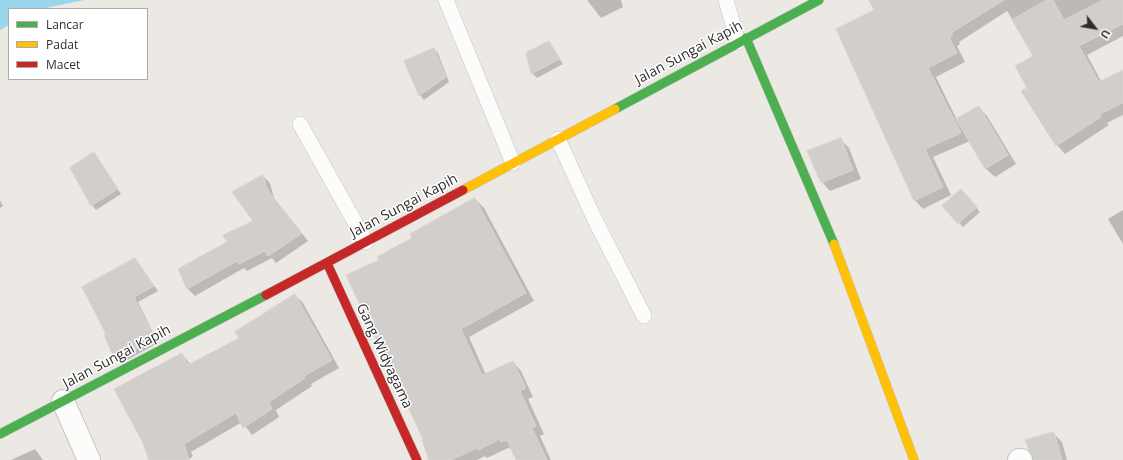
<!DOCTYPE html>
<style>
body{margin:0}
#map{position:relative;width:1123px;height:460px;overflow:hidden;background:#ece8e4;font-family:"Open Sans",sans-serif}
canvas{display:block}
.legend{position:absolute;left:8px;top:8px;width:140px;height:72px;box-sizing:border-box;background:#fff;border:1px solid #ababab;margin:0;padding:5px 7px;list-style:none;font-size:12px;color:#2e2e2e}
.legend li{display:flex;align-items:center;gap:8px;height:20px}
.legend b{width:20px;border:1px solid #ababab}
.north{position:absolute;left:1075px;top:8px;width:40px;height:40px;-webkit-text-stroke:3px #fff;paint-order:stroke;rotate:121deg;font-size:11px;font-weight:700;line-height:16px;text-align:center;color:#2e2e2e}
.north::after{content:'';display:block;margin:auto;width:14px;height:18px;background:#2e2e2e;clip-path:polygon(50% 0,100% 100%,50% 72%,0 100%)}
</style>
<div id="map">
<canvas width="1123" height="460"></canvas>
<ul class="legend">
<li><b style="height:5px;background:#4caf50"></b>Lancar</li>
<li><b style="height:5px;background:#ffc107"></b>Padat</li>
<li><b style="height:5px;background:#c62828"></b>Macet</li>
</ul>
<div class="north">U</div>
</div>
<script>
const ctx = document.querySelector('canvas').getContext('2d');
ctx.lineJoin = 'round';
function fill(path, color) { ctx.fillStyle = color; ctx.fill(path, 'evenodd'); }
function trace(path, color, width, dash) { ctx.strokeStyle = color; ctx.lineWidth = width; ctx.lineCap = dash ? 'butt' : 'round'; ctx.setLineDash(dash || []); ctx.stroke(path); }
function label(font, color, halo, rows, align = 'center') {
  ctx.font = font + ' "Open Sans",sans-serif'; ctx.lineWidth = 3; ctx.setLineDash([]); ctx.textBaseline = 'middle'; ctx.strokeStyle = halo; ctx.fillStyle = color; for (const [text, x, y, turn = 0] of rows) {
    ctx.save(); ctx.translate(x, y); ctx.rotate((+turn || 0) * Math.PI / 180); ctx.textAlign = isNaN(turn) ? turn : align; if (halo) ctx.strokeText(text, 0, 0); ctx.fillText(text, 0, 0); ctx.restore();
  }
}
fill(new Path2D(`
 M0 0H84L41 9H9V25L0 30Z`), '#99d6ec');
fill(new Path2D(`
 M587 0H621L623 7 601 18Z
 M873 0H1123V36L1087 55 1101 81 1123 71V115L1107 123 1109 125 1065 154 1057 145 1028 88 1035 56 1007 11 959 42 960 44 957 46 965 62 936 77 957 120 979 107 987 116 1016 164 995 177 986 169 970 141 933 157 951 195 923 209 915 200Z
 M549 42 563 64 537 78 532 73Z
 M434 49 438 53 449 82 424 100 420 95Z
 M840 139 849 148 861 179 830 191 822 182Z
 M94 153 121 194 96 210 92 205 72 168Z
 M263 176 270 183 274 198 308 241 276 263 272 258 247 271 244 268 195 296 188 289 179 269 228 242 255 221Z
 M965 195 980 212 963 227 944 206Z
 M475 199 484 208 534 301 469 337 486 375 513 362 521 371 533 397 528 399 544 434 540 436 551 460H517L512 449 508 448 487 458 485 456 477 460H430L380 260Z
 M0 200 3 206 0 208Z
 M1123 210V244L1108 219Z
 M135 259 158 291 138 302 158 343 120 364 116 359Z
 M295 295 303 303 339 368 311 384 312 386 276 410 279 417 252 435 242 422 191 452 193 456 188 460H150L182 354 191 365 240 339Z
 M1053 433 1062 442 1067 460H1033V454L1029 449 1026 441Z
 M35 449 43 460H11Z`), '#0003');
const building = new Path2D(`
 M869 0H1004L951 33 953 35 949 37 957 53 928 68 961 133 925 149 943 187 914 201 836 29 874 10Z
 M1047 0H1053L1064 20 1103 0H1123V24L1079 46 1099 82 1123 70V103L1100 114 1101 117 1056 146 1021 91 1027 88 1015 66 1033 56 1012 20Z
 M549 41 560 59 531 74 526 53Z
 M434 48 446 77 419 96 404 61Z
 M979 106 1008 155 985 169 956 119Z
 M841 138 853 170 821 183 807 151Z
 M94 152 118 189 91 206 70 168Z
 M263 175 267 189 301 234 268 256 265 251 239 264 237 261 187 289 178 269 227 242 223 235 253 221 232 192Z
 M961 189 977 207 958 224 942 206Z
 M475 198 526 293 461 329 482 375 513 361 526 388 520 391 536 426 532 428 547 460H516L507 440 501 442 500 439 478 450 477 448 451 460H429L422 440 423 439 346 275 379 260 377 257 412 238 410 234Z
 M135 258 154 286 134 297 155 339 115 360 104 335 106 334 82 287Z
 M295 294 332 360 304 376 305 378 269 402 272 409 243 428 236 413 184 444 189 460H149L142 441 114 389 182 353 188 365 239 338 235 332Z
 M1054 432 1062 460H1033L1025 440Z`);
fill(building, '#d1cecb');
trace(building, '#d7d4d0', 1);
const lane = new Path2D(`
 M446 0 513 163
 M726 0 738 42
 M300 124 366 242
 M558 139 594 218 644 316`);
const street = new Path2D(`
 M63 401 89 460
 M1019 460H1021`);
const fast = new Path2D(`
 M746 38 834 244
 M615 109 819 0
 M0 434 266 295`);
const slow = new Path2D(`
 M463 190 615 109
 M834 244 914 460`);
const jam = new Path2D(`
 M327 263 417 460
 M266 295 463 190`);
trace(lane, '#c5c4c5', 16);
trace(street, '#c5c4c5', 24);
trace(fast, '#c5c4c5', 10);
trace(slow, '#c5c4c5', 10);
trace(jam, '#c5c4c5', 10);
trace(lane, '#fcfcfb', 15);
trace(street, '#fcfcfb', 22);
trace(fast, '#4caf50', 9);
trace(slow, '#ffc107', 9);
trace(jam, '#c62828', 9);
label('14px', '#2e2e2e', '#fff', [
 ["Jalan Sungai Kapih",689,53,-28],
 ["Jalan Sungai Kapih",404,206,-28],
 ["Gang Widyagama",384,356,65],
 ["Jalan Sungai Kapih",117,357,-28]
]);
</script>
